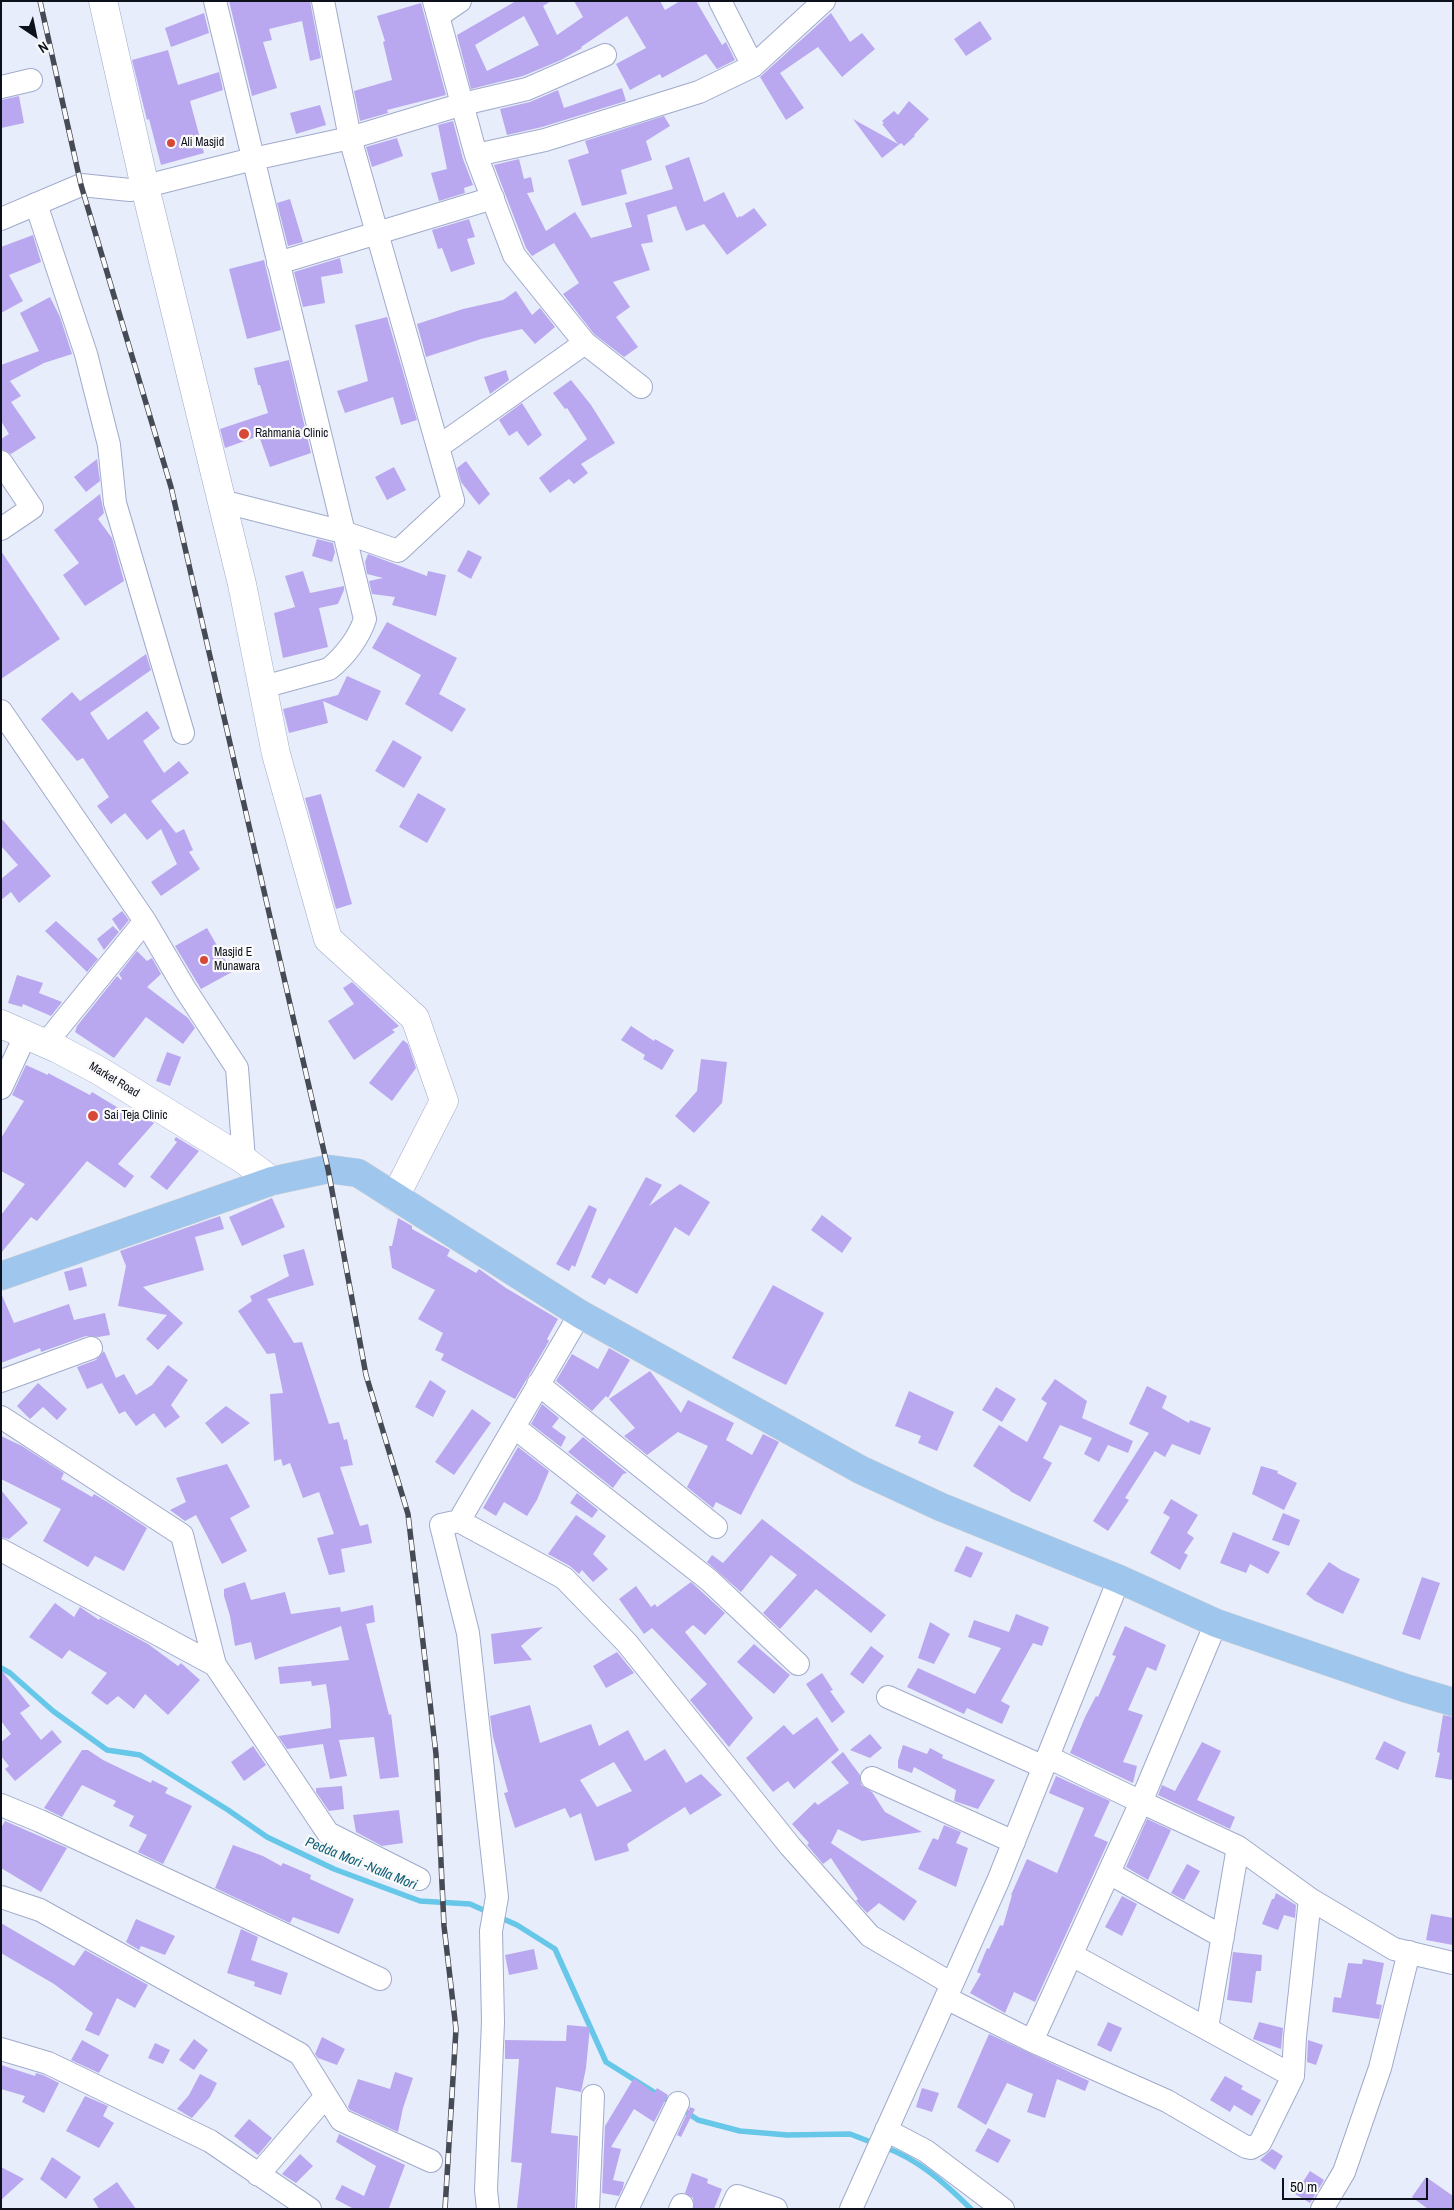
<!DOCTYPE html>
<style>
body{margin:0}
#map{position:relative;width:1454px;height:2210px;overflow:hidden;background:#e8edfb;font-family:"Archivo Narrow",sans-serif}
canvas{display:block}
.frame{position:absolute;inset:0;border:2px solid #0d111c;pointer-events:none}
.north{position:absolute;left:10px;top:10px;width:50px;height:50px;-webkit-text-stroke:4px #fafafa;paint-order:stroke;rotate:146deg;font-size:14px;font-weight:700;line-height:20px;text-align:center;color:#0d111c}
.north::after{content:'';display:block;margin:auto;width:18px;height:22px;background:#0d111c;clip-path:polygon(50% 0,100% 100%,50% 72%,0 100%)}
.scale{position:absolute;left:1282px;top:2178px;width:146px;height:22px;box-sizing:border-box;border:2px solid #0d111c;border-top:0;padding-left:6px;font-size:15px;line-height:18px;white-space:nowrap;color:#0d111c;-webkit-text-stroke:4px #fafafa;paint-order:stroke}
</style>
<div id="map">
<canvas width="1454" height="2210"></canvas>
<div class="frame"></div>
<div class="north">N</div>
<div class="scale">50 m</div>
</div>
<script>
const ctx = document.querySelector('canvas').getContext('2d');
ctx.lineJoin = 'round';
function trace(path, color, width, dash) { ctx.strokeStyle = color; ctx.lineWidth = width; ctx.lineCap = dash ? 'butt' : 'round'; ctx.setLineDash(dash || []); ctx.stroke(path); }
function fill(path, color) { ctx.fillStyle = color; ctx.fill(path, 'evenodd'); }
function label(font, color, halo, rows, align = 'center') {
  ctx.font = font + ' "Archivo Narrow",sans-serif'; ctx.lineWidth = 4.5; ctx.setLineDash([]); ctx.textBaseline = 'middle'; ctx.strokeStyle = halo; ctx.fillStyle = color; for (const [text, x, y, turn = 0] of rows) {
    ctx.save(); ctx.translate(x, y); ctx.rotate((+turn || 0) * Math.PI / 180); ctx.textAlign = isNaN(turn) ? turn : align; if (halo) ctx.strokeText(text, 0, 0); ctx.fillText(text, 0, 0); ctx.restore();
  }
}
trace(new Path2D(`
 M1 1668 10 1673 53 1711 107 1750 140 1755 228 1810 267 1837 334 1869 420 1901 470 1904 490 1913
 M499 1917 517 1925 555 1949 606 2062 673 2104
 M686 2112 698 2120 740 2131 787 2135 850 2134 876 2144
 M884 2147C918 2159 946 2184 971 2209`), '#67c7e9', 5.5);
fill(new Path2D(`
 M229 1H310L321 58 310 61 302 21 269 29 272 40 263 42 277 88 252 96Z
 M516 1H551L543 6 557 35 583 17 574 1H660L665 10 680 1H696L722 45 726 42 735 60 717 69 706 54 662 78 660 74 630 90 616 64 646 48 627 16 581 47 582 48 561 60 523 76 471 89 457 35ZM524 16 539 45 487 71 475 45Z
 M421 3 446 95 387 110 388 113 360 121 354 91 392 80 383 42 385 41 377 16Z
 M204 13 209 33 171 47 165 28Z
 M831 13 850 42 862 33 875 49 842 77 818 47 780 73 804 108 786 120 760 77Z
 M980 21 992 39 966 56 954 39Z
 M168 50 178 85 219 72 223 90 190 101 204 153 161 165 149 119 147 120 132 60Z
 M622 88 626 101 542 127 507 135 500 109 530 102 558 90 564 108Z
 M19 96 24 123 1 128V100Z
 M909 101 929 119 914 135 915 136 904 146 901 143 882 158 853 119 898 144 882 124 884 123 882 121 894 111 898 115Z
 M320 105 326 125 296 134 290 113Z
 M664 116 670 126 646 141 652 160 621 170 627 194 582 206 568 160 589 153 585 141Z
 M453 121 463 159 473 185 464 188 465 193 439 201 431 173 447 169 438 125Z
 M397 138 403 156 372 167 366 147Z
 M689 157 704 202 724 192 737 218 740 216 741 217 754 208 767 225 727 255 704 224 686 231 676 206 647 215 653 242 641 244 650 270 613 282 630 307 616 317 638 347 624 357 594 334 563 294 579 283 554 243 532 256 526 248 494 165 519 159 524 179 531 177 534 192 527 193 546 231 575 212 591 238 632 227 625 203 673 189 665 166Z
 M290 199 303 242 288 246 277 203Z
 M469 219 475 237 467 239 475 264 451 272 442 248 438 249 432 230Z
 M33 235 41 262 9 275 23 301 1 313V247Z
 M340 258 343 273 321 277 325 303 303 307 294 272Z
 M264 260 281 330 247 339 229 269Z
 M516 291 532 315 540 308 555 327 535 344 522 329 481 339 426 357 417 324 463 309 503 300Z
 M50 297 60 317 72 354 44 363 10 381 21 396 11 402 36 438 11 454 1 449V439L9 434 1 421V365L39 351 20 313Z
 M387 317 417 420 401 425 393 397 345 413 337 391 368 381 355 325Z
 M289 360 311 453 270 467 259 436 225 448 220 429 268 413 260 385H258L254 368Z
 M506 370 509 380 490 394 484 377Z
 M571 380 591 405 615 443 581 464 588 473 574 484 569 479 550 493 539 478 587 439 567 408 565 409 553 393Z
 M522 403 542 435 528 446 517 431 509 436 499 420Z
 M97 459 100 481 86 492 74 477Z
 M466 461 490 494 479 505 461 482 457 468Z
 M394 467 406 490 387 500 375 477Z
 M100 494 104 513 98 519 112 538 124 581 85 606 63 575 79 563 54 530Z
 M317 539 333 543 335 552 332 562 312 556Z
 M468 550 482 557 471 579 457 571Z
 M1 551 60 639 1 679Z
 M368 554 427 576 428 571 446 575 436 616 392 605 395 597 372 594 369 581 383 578 367 574 365 562Z
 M303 571 310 593 344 586V590L338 604 319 608 328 647 283 658 274 613 295 607 285 576Z
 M387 622 457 658 439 694 466 709 452 732 405 704 421 675 372 648Z
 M146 654 151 670 90 713 108 740 147 711 160 728 143 741 164 773 179 761 189 773 151 801 176 833 184 829 193 850 189 852 200 869 161 896 151 882 177 864 161 829 147 840 125 813 111 824 97 806 109 797 83 758 77 761 41 719 72 692 80 701Z
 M347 676 381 691 367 721 323 701 328 723 289 733 283 709 338 695Z
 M393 740 422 757 404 788 375 771Z
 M418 793 446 809 427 843 399 827Z
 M321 794 352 904 336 909 305 798Z
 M1 818 51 876 19 903 11 892 1 900V879L18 865 1 846Z
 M122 911 129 920 120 931 112 919Z
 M56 921 98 959 87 972 45 931Z
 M113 926 119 932 104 950 97 939Z
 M207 928 232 972 201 989 175 946Z
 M137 951 147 961 152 958 161 974 147 987 188 1018 195 1028 183 1044 146 1017 114 1058 75 1032 77 1026 117 976 121 980 122 979 119 974Z
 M17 975 43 983 39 993 62 1002 51 1016 23 1004 22 1007 8 1003Z
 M352 982 399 1026 392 1030 395 1032 354 1060 328 1021 354 1004 343 988Z
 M631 1026 654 1041 655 1039 674 1050 662 1070 643 1059 645 1055 621 1040Z
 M403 1040 408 1044 416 1068 392 1101 369 1083Z
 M167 1052 181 1057 170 1086 156 1081Z
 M701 1059 727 1062 722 1103 694 1133 675 1116 697 1091Z
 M26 1065 48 1075V1073L90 1095 92 1092 130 1115 134 1110 154 1123 118 1164 134 1176 125 1188 87 1161 37 1221 31 1217 1 1253V1215L25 1184 1 1171V1138L24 1101 12 1095Z
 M176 1137 199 1151 167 1190 150 1177 177 1142 174 1140Z
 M646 1177 662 1185 649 1206 680 1184 710 1202 689 1236 675 1227 637 1294 609 1278 605 1285 591 1277Z
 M272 1198 285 1227 242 1246 229 1217Z
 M589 1205 597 1209 575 1267 572 1265 569 1271 556 1264Z
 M822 1215 852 1238 842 1253 811 1230Z
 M220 1216 224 1229 195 1237 204 1270 143 1287 183 1323 158 1350 146 1339 167 1315 118 1306 126 1266 120 1251Z
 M398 1218 412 1226V1229L450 1250 447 1256 476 1273 479 1269 506 1288 558 1319 547 1339 549 1341 515 1399 441 1360 444 1354 435 1350 443 1333 418 1319 435 1290 392 1268 389 1246H392Z
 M304 1249 314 1285 267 1299 294 1343 302 1342 329 1424 339 1422 344 1440 347 1439 353 1465 340 1467 360 1526 368 1524 372 1543 341 1549 345 1572 329 1575 317 1538 334 1534 319 1492 303 1498 290 1463 283 1466 281 1459 274 1461 270 1394 283 1393 275 1353 267 1354 238 1311 252 1301 250 1296 289 1276 283 1255Z
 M82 1267 87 1286 69 1291 64 1272Z
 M773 1285 824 1313 786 1385 732 1358Z
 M1 1293 14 1323 69 1304 74 1320 105 1313 110 1335 98 1337 86 1336 41 1352 40 1348 1 1363Z
 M609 1348 630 1360 608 1398 606 1396 592 1411 556 1381 572 1354 598 1369Z
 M104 1351 116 1378 124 1374 136 1395 152 1385 168 1365 188 1380 171 1405 180 1417 165 1428 154 1413 136 1426 125 1411 119 1414 102 1383 87 1389 77 1367 96 1360Z
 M650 1371 681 1413 688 1400 734 1423 726 1440 752 1455 763 1434 779 1442 741 1515 716 1502 713 1508 687 1487 708 1446 678 1432 647 1455 624 1436 635 1428 609 1399Z
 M1055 1379 1087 1401 1082 1418 1133 1441 1128 1453 1108 1445 1099 1462 1084 1454 1092 1438 1060 1425 1043 1458 1052 1463 1030 1502 1010 1491V1490L973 1466 999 1425 1027 1442 1047 1403 1041 1399Z
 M430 1380 446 1391 433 1417 415 1407Z
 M38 1383 67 1409 57 1420 43 1407 30 1419 17 1406Z
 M1147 1386 1167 1396 1162 1408 1189 1423 1190 1420 1211 1428 1200 1455 1172 1444 1165 1457 1155 1451 1125 1498 1129 1500 1108 1531 1093 1521 1149 1433 1129 1424Z
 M996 1387 1016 1399 1002 1422 982 1410Z
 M909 1391 954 1412 937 1451 918 1443 921 1436 895 1426Z
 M542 1404 559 1418 552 1427 566 1437 561 1447 531 1424Z
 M226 1406 250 1423 222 1444 205 1423Z
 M472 1409 491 1423 454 1475 435 1462Z
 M1 1436 22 1446 64 1473 61 1479 92 1497 94 1494 109 1503 147 1528 124 1571 95 1556 88 1567 43 1541 61 1509 1 1479Z
 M583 1437 627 1473 623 1474 613 1488 568 1452Z
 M518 1447 549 1471 537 1500 527 1516 504 1502 496 1516 483 1508Z
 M227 1464 250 1507 230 1518 247 1551 222 1564 196 1515 185 1521 170 1510 186 1502 176 1478Z
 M1261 1466 1278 1471 1277 1473 1297 1483 1284 1510 1252 1494Z
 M1 1490 28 1523 9 1539 1 1537Z
 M577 1493 598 1510 592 1518 570 1503Z
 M1171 1499 1198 1515 1187 1533 1194 1538 1184 1553 1188 1555 1180 1570 1150 1553 1170 1517 1163 1513Z
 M1283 1513 1300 1520 1289 1546 1272 1540Z
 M576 1515 606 1536 593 1554 608 1569 593 1582 582 1570 579 1574 570 1566 548 1554Z
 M762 1519 886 1615 871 1633 816 1589 780 1629 763 1613 797 1575 771 1555 741 1592 707 1562 712 1555 723 1563Z
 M1233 1532 1280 1552 1268 1574 1250 1564 1246 1573 1220 1563Z
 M966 1546 983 1553 971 1578 954 1571Z
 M1329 1562 1341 1570 1360 1579 1343 1614 1315 1601 1306 1594Z
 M1422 1577 1440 1583 1420 1640 1402 1634Z
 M245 1582 251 1600 285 1592 291 1614 340 1607 341 1612 373 1605 375 1622 366 1624 389 1715 391 1714 399 1777 380 1779 374 1737 339 1740 347 1776 330 1779 323 1744 287 1749 278 1736 331 1728 330 1709 326 1684 312 1686 311 1681 280 1684 278 1667 349 1660 341 1626 255 1660 251 1642 235 1646 230 1616 224 1596V1589Z
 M691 1582 725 1613 705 1635 693 1625 685 1632 753 1718 729 1747 690 1700 707 1684 652 1628 644 1634 619 1599 636 1586 651 1607 655 1604 657 1607Z
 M55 1603 74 1617 80 1607 99 1620 100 1618 148 1644 178 1666 181 1663 200 1680 168 1715 145 1694 134 1709 118 1696 107 1705 91 1693 107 1673 69 1650 62 1659 29 1637Z
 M1016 1614 1049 1627 1042 1646 1033 1643 1001 1701 1010 1706 1002 1724 967 1708 964 1714 907 1687 918 1668 975 1694 1001 1648 968 1637 974 1620 1009 1632Z
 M930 1622 950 1634 934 1664 918 1658Z
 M1125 1626 1166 1645 1156 1671 1147 1667 1128 1710 1143 1715 1123 1762 1137 1766 1133 1783 1070 1753 1085 1717 1096 1696 1098 1697 1116 1656 1112 1655Z
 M543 1627 521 1646 532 1660 494 1664 491 1634Z
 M754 1644 790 1675 774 1694 737 1662Z
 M871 1646 884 1656 863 1684 850 1674Z
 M617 1652 634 1673 606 1688 593 1666Z
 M1 1670 30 1706 20 1713 41 1740 52 1730 62 1742 15 1781 5 1769 9 1766 1 1756V1742L11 1734 1 1721Z
 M822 1673 833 1690 830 1691 845 1712 832 1723 806 1684Z
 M530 1705 540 1743 591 1724 599 1746 628 1730 645 1761 665 1749 686 1783 701 1774 722 1795 690 1815 685 1807 627 1844 629 1851 595 1861 581 1813 570 1818 565 1808 515 1828 504 1793 508 1792 493 1737 490 1716ZM614 1762 632 1791 597 1807 580 1780Z
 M1443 1715 1453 1717V1780L1435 1777 1440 1753 1437 1752Z
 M817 1717 839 1750 794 1789 788 1781 773 1792 746 1758 784 1725 793 1735Z
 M870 1734 882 1748 870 1758 850 1750Z
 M1384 1741 1406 1752 1398 1770 1375 1759Z
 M1202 1742 1221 1751 1197 1800 1235 1817 1230 1829 1158 1795 1162 1785 1175 1791Z
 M903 1745 927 1754 930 1748 943 1755 942 1758 995 1780 978 1809 954 1801 956 1790 914 1767 912 1773 898 1768V1761Z
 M253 1746 266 1765 244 1781 231 1762Z
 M82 1750H88L103 1760 151 1783 152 1780 168 1788 165 1793 192 1806 163 1864 138 1852 147 1835 129 1826 134 1816 113 1806 116 1801 82 1785 62 1817 44 1808Z
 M843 1752 860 1775 861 1785 872 1792 885 1812 922 1832 862 1841 838 1829 831 1843 917 1901 904 1921 879 1903 867 1913 856 1901 858 1899 831 1858 823 1864 807 1845 809 1843 792 1824 815 1802 818 1805 849 1783 831 1762Z
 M1056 1776 1110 1801 1094 1836 1108 1842 1035 2002 1014 1992 1005 2013 970 1993 981 1974 977 1972 987 1948 989 1949 1000 1925 1003 1926 1012 1895H1011L1027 1859 1057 1873 1084 1808 1049 1793Z
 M342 1786 344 1809 329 1811 316 1792V1788Z
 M399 1810 403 1843 382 1846 356 1832 353 1815Z
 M1147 1819 1171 1830 1148 1880 1126 1867Z
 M5 1821 67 1848 41 1892 1 1868V1828Z
 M944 1825 961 1832 956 1843 968 1848 956 1887 918 1869 933 1838 938 1840Z
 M233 1845 263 1856 281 1866 283 1863 311 1875 310 1879 354 1899 339 1934 293 1917 290 1923 215 1888Z
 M1187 1864 1200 1871 1184 1900 1171 1893Z
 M1276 1893 1296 1905 1295 1918 1284 1915 1278 1930 1262 1924 1272 1899H1274Z
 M1122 1896 1137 1904 1122 1936 1105 1927Z
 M1431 1914 1453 1918V1945L1426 1940Z
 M136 1919 175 1936 165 1955 141 1946 139 1950 126 1942Z
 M1 1923 74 1966 85 1950 148 1985 135 2008 117 1998 99 2036 85 2030 93 2013 54 1984 1 1953Z
 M241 1929 258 1937 251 1960 288 1973 281 1995 254 1986 255 1982 227 1973Z
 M534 1949 538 1969 509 1975 505 1955Z
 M1233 1952 1262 1955 1261 1971H1256L1252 2003 1227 2000Z
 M1363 1959 1384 1963 1376 2004 1382 2005 1379 2019 1332 2012 1334 1997 1341 1998 1348 1963 1362 1964Z
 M1108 2022 1122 2028 1111 2052 1097 2045Z
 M1259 2022 1283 2028 1281 2049 1253 2039Z
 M567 2025 590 2027 586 2068 581 2092 556 2087 551 2133 578 2136 575 2209 517 2208 522 2163 511 2162 519 2059H505V2040L566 2041Z
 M989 2034 1089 2081 1085 2091 1057 2079 1045 2118 1027 2112 1033 2094 1007 2083 986 2125 957 2107Z
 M322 2037 345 2049 337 2065 318 2058 315 2054Z
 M194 2039 208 2050 194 2070 179 2060Z
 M82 2040 109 2055 99 2073 71 2060Z
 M1308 2040 1323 2045 1316 2065 1307 2062Z
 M155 2043 170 2050 163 2064 148 2058Z
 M1 2065 35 2076 36 2073 43 2075 59 2083 44 2113 22 2102 25 2096 1 2089Z
 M395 2072 413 2078 403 2108 398 2132 350 2110 348 2107 358 2079 390 2089Z
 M200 2074 217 2083 210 2097 192 2118 177 2109 189 2095Z
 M1225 2076 1243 2086 1241 2089 1261 2100 1252 2116 1234 2105 1230 2112 1210 2100Z
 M634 2078 654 2093 657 2088 668 2095 654 2122 634 2109 611 2147 621 2149 613 2180 624 2182 623 2188 619 2196 602 2193 605 2126Z
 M922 2088 939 2093 932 2112 916 2107Z
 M85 2096 108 2106 103 2116 114 2123 99 2148 66 2131Z
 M690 2107 695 2109 681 2137 677 2135Z
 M249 2119 272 2138 258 2155 234 2136Z
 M988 2128 1011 2140 998 2163 975 2151Z
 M339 2134 405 2165 389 2208 391 2209H354L335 2199 342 2185 364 2196 376 2166 336 2142Z
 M1272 2149 1283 2156 1275 2170 1260 2160Z
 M300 2154 313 2166 296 2183 282 2174Z
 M52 2157 81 2177 66 2199 40 2179Z
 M1 2167 24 2179 1 2200Z
 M1310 2171 1324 2180 1310 2203 1295 2194Z
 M692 2173 708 2179 707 2183 722 2189 714 2209H694L693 2198 685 2193Z
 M1426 2177 1453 2196V2209H1428L1412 2197Z
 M117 2182 136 2209H99L93 2199Z`), '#b9a8ef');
const street = new Path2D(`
 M215 1 365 619C359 638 344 657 329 669L263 687
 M434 1 476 155 514 255 585 343 641 387
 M720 1 753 66
 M438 16 460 1
 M1 87 31 80
 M476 155 545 140 699 92 753 66 824 1
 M36 204 86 354 109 445 115 503 183 733
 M1 219 81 185 130 190 253 159 350 138 463 104 527 89 605 55
 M278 263 493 198
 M438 447 585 343
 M1 462 32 508 1 529
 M221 501 343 532 398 551 453 500 350 138 323 1
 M1 711 145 921 185 989 237 1068 244 1160
 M46 1043 145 921
 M1 1088 26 1034
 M1 1381 91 1348
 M538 1384 716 1527
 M1 1417 182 1535 215 1665 328 1833 419 1879
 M514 1427 709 1580 798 1664
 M459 1521 564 1578 627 1643 790 1846 870 1936 952 1984 851 2209
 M1 1550 215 1665
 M888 1697 1044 1767
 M1048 1757 1141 1802 1216 1623
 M872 1778 1014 1842
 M1 1805 40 1821 380 1979
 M1109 1873 1223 1937
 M1 1897 40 1910 300 2054 341 2120 431 2161
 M1310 1899 1295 2037 1293 2076 1260 2143 1251 2148 1246 2147 1167 2101 1032 2041 1141 1802 1238 1847 1310 1899 1394 1949 1453 1963
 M1072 1955 1293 2076
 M952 1984 998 1881 1119 1579
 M946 1998 1032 2041
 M1207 2028 1238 1847
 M1 2049 48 2063 210 2141 310 2209
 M886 2130 926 2151 1003 2209
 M258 2175 326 2096
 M488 2209 486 2190 493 2022 491 1931 497 1897 468 1633 441 1525 459 1521 580 1314
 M588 2209 593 2096
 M627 2209 678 2103
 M680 2209 682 2205
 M731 2209 737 2196 776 2209
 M1322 2209 1344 2172 1380 2068 1409 1952`);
const secondary = new Path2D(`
 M103 1 145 187 242 584 276 754 328 939 415 1018 444 1101 395 1197
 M1 1024 58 1049 98 1070 244 1160 272 1181`);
const highway = new Path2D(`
 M1 1276 272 1181 328 1169 358 1173 580 1314 861 1470 941 1507 1119 1579 1216 1623 1405 1688 1453 1702`);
trace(street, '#a0aacb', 24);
trace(secondary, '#a0aacb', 29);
trace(highway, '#cfcfd2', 29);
trace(street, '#fff', 22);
trace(secondary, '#fff', 28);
trace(highway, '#9fc7ed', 28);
const rail = new Path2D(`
 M40 1 81 185 171 487 328 1169 366 1375 408 1514 436 1754 444 1926 456 2029 445 2209`);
trace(rail, '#454a55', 5.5);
trace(rail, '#fafafa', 4, [11]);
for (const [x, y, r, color] of [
 [171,143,5,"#d64938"],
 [244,434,6,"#d64938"],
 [204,960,5,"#d64938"],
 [93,1116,6,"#d64938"]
]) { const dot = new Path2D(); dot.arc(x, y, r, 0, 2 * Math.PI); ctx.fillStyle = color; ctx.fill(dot); trace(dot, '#fafafa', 2); }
label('12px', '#0d111c', '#fafafa', [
 ["Ali Masjid",181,143],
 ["Rahmania Clinic",255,434],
 ["Masjid E",214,953],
 ["Munawara",214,967],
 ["Sai Teja Clinic",104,1116]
], 'left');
label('12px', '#0d111c', '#fafafa', [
 ["Market Road",114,1080,31]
]);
label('italic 14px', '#0f5e75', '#fafafa', [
 ["Pedda Mori -Nalla Mori",361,1864,22]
]);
</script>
